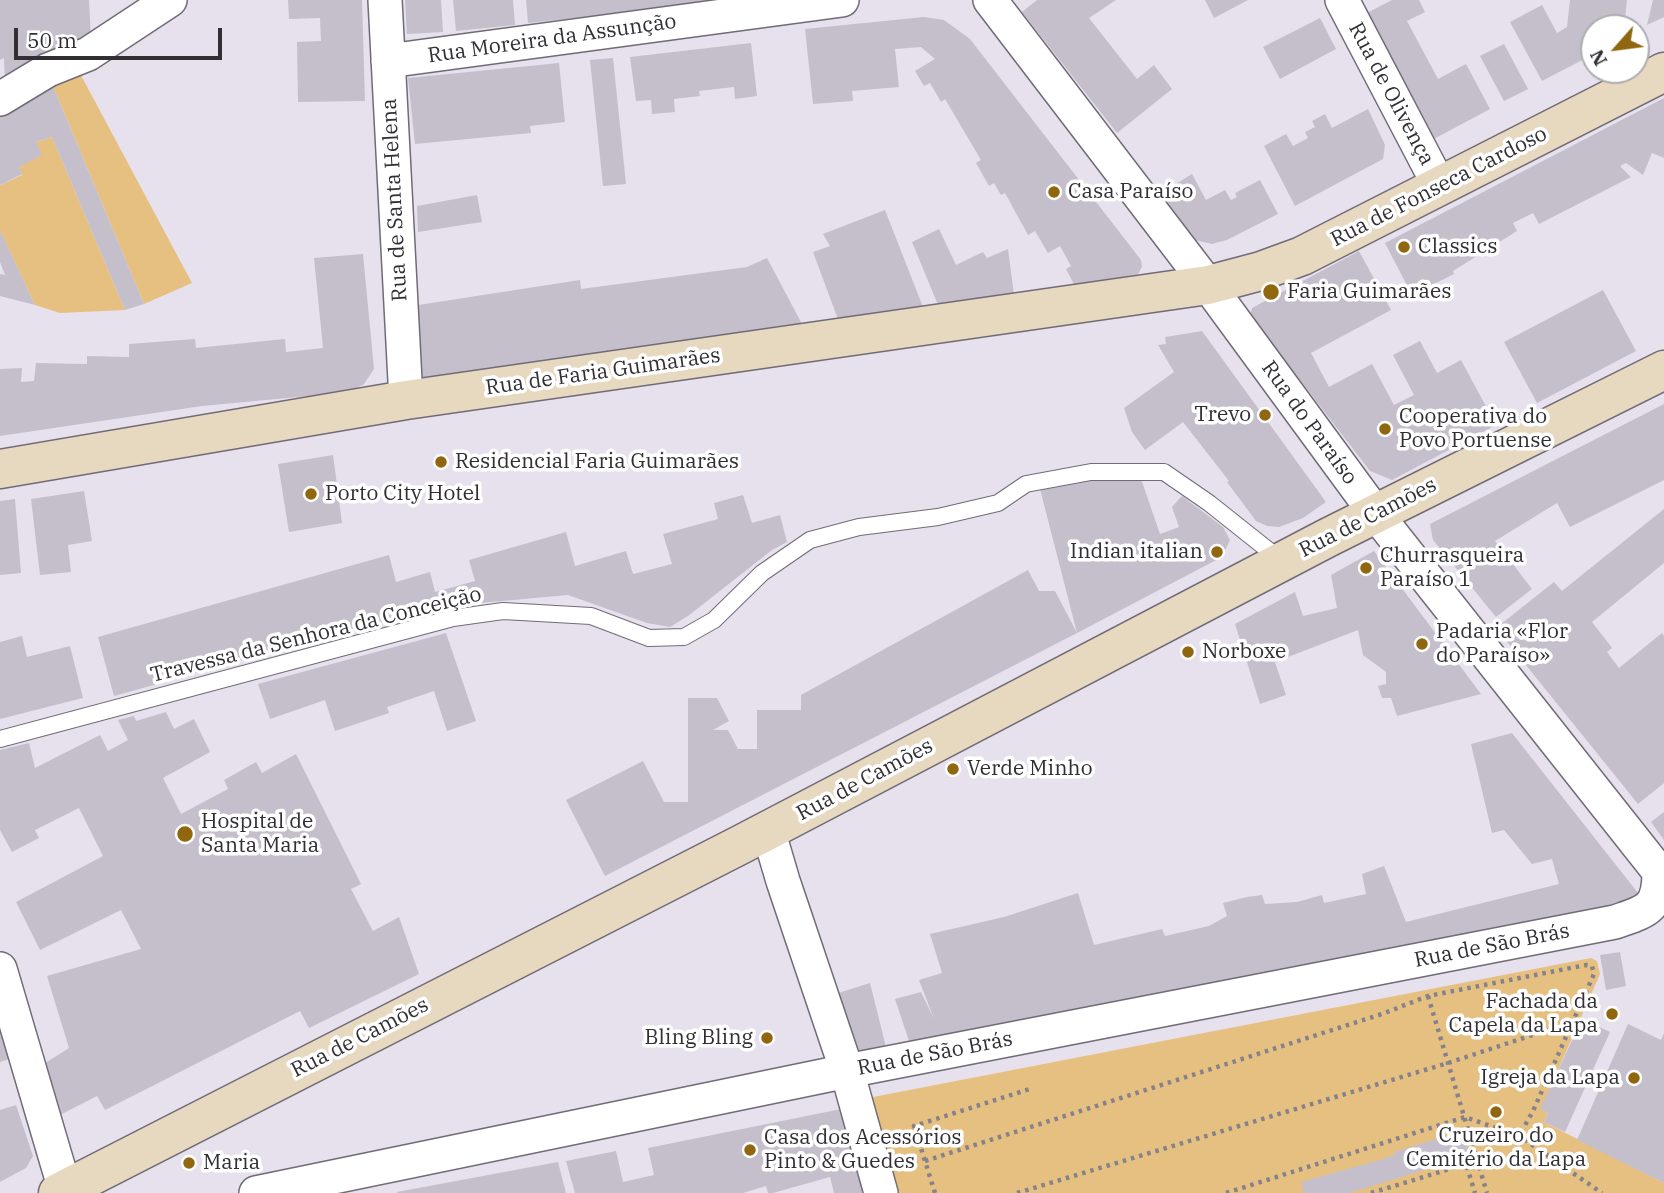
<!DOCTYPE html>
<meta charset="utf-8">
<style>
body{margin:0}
#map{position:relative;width:1664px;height:1193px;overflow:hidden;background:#e7e0ed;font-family:"IBM Plex Serif",serif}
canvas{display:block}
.north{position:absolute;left:1580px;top:14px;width:70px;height:70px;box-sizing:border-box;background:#fff;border:2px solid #adacae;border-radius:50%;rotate:242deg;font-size:19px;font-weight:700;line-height:28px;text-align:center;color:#312f34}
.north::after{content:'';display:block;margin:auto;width:24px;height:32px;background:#90660e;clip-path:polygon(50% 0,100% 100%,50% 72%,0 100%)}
.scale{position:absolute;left:14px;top:28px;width:208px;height:32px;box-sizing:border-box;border:4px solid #312f34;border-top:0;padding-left:9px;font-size:21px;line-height:24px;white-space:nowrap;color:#312f34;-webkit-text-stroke:5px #fff;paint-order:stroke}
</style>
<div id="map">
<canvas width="1664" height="1193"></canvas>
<div class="north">N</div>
<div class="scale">50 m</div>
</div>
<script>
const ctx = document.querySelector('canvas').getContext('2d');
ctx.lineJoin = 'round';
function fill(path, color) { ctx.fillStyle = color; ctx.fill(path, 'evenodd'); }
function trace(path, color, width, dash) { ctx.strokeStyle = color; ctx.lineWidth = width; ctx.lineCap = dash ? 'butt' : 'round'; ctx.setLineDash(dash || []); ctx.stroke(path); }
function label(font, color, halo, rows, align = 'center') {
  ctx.font = font + ' "IBM Plex Serif",serif'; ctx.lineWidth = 7; ctx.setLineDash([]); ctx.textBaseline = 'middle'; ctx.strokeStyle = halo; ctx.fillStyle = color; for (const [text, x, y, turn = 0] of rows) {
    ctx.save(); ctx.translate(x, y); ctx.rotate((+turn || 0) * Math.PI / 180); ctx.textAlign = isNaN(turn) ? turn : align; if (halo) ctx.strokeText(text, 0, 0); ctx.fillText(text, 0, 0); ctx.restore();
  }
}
fill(new Path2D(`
 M76 66 192 283 144 304 50 79Z
 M52 137 125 310 60 313 35 305 0 231V184L1 185 22 175 19 167 36 142Z
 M1591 958 1597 961 1600 974 1541 1109 1548 1113 1544 1122 1664 1183V1193H892L863 1099Z`), '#e6c081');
fill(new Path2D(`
 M0 0H89L91 39 5 84 4 58 0 60Z
 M288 0H362L365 101 298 102 297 42 321 41 320 18 289 19Z
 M405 0H441L443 32 407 34Z
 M453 0H513L515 25 456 31Z
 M526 0H722V2L528 23Z
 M1037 0H1116L1089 18 1137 79 1154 65 1172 89 1117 133 1022 12Z
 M1205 0H1248L1214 18Z
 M1392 0H1419L1425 12 1407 21 1438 79 1466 64 1490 109 1432 140 1365 14Z
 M1570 0H1627L1624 28H1594V54L1542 81 1510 22 1542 5 1557 33 1567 27Z
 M1653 0H1664V17L1647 25Z
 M924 17 944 20 970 39 1141 260 1142 267 1138 274 1075 286 1066 269 1071 266 1060 246 1048 253 1035 231 1028 235 1005 193 1001 195 994 183 989 186 976 163 981 160 945 99 941 102 930 83 924 86 915 71 935 59 921 47 895 49 899 87 852 91 853 101 813 104 805 29Z
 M1320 18 1336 49 1280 79 1263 47Z
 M751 43 757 96 735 99 734 87 699 91 700 96 674 99 675 112 652 114 651 100 636 101 630 57Z
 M1504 44 1528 89 1504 101 1480 56Z
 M613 58 626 184 603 186 590 60Z
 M559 63 565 122 530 126 531 133 415 144 408 78Z
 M50 79 144 304 125 310 52 137 36 142 42 155 19 167 22 174 1 185 0 184V106Z
 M1664 98V158L1652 153 1643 175 1626 163 1620 166 1631 177 1539 224 1533 213 1513 223 1517 231 1453 271 1454 274 1412 295 1385 243Z
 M1368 109 1385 145 1383 159 1295 206 1264 146 1286 134 1293 146 1308 138 1305 132 1315 127 1312 121 1325 114 1332 128Z
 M1192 174 1206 200 1225 190 1231 200 1237 197 1235 193 1260 180 1278 214 1227 240 1212 244 1195 240 1184 230 1160 194Z
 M477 195 482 222 418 232 417 206Z
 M885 210 923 307 839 322 813 252 830 246 823 234Z
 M939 229 956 265 983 252 987 258 1008 249 1014 295 938 305 912 242Z
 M0 231 4 239 35 305 0 296V274L5 275 0 262Z
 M1359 251 1391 310 1311 353 1329 387 1372 364 1394 405 1414 395 1393 355 1420 341 1437 373 1461 360 1496 425 1392 480 1370 471 1250 315 1252 308Z
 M363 254 374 369 364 384 356 388 309 396 202 406 0 436V369L22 368 21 382 34 381 36 363 87 364V356L129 357V344L195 339 196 348 285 339 286 352 323 348 314 258Z
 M767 258 802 324 416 382 412 306 580 280 581 289 747 267Z
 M1603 290 1636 351 1537 403 1504 342Z
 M1202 331 1326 502 1303 518 1279 527 1267 526 1256 521 1227 482 1229 481 1183 422 1145 450 1132 432 1124 408 1174 372 1158 345 1166 344 1165 337Z
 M1664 404V480L1570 527 1557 503 1495 541 1532 589 1496 617 1433 540 1430 524Z
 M333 455 342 523 289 532 278 464Z
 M1140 476 1160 534 1179 527 1172 507 1182 496 1223 527 1230 540 1222 557 1077 633 1040 489 1090 478Z
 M84 491 92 541 68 545 71 572 40 575 31 499Z
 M743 495 752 523 780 515 787 542 772 550 688 616 670 627 647 623 568 595 458 605 359 628 114 696 98 637 389 555 396 582 430 572 435 592 475 581 469 560 566 532 575 566 626 551 633 574 672 564 663 534 718 519 714 503Z
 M15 499 21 573 0 575V501Z
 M1664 509V563L1592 622 1612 648 1607 652 1619 668 1662 633 1664 636V783L1638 804 1496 628 1554 582 1562 591Z
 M1374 551 1481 694 1397 716 1391 698H1382L1378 686 1386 684V672L1363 655 1358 630 1275 662 1286 695 1260 704 1235 624 1295 592 1303 616 1337 608 1331 575Z
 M1028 570 1039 591H1055L1077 633 605 876 566 800 643 761 664 802H688V698H717L729 721 713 730H728L738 749H757V710H801V695Z
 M446 633 476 721 447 731 434 691 387 707 389 713 335 731 325 700 270 719 258 684Z
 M22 636 27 657 70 646 83 698 0 719V642Z
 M166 712 174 729 194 719 210 752 163 778 181 814 228 789 224 780 256 762 262 773 296 754 361 884 351 889 373 931 399 917 419 974 309 1028 300 1011 105 1110 97 1096 58 1116 42 1065 69 1048 47 976 141 949 121 910 40 950 16 902 103 856 79 808 35 830 39 838 12 852 0 830V750L29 743 35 768 100 735 108 751 128 740 118 720 134 716 136 721Z
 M1512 733 1638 893 1634 904 910 1044 895 999 921 992 934 1019 919 980 942 973 930 934 1004 917 1078 893 1094 945 1162 929 1165 936 1209 926 1227 916 1223 903 1247 897 1262 895 1265 904 1297 902 1322 895 1324 903 1366 894 1362 874 1384 866 1406 922 1559 884 1552 859 1532 864 1504 830 1492 833 1471 744Z
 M1664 812V840L1651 822Z
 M1620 952 1626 986 1606 990 1600 955Z
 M870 983 886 1047 851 1053 832 995Z
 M1582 1019 1610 1032 1565 1132 1544 1122 1548 1113 1540 1109Z
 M0 1021 12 1058 0 1062Z
 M1628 1024 1661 1040 1664 1033V1183L1577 1140Z
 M16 1105 33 1156 26 1168 0 1182V1110Z
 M841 1109 864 1193H834L830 1177 773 1193H768L766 1186 743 1193H575L566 1161 616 1151 623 1182 654 1175 648 1148Z
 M1462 1131 1470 1156 1349 1193H1304L1301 1182 1376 1161 1395 1155 1394 1152Z
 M558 1162 566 1193H397V1192Z`), '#c5bfcc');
const lane = new Path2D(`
 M0 739 453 618 503 611 591 616 649 638 684 637 714 620 762 573 810 540 859 527 938 517 998 503 1026 484 1091 472H1164L1209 503 1282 561`);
const street = new Path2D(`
 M385 0 406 400
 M990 0 1208 285 1376 514 1664 878
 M1342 0 1440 187
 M388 61 842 0
 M0 99 48 70 88 54 170 0
 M768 830 783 881 847 1071 881 1193
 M0 969 66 1193
 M256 1193 847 1071 1615 922C1646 911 1658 910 1659 875`);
const secondary = new Path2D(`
 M0 469 406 400 1208 285 1261 271 1302 256 1664 72
 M58 1193 740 845 1329 537 1664 370`);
trace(lane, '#716b77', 18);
trace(street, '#716b77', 36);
trace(secondary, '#716b77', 41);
trace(new Path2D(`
 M1428 996 1487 1193
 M925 1161 1382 1014 1428 996 1586 965 1592 966 1594 974 1533 1111 1519 1136
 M935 1193 914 1126 1033 1088
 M1017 1193 1448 1063 1572 1022
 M1226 1193 1465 1117 1519 1136 1602 1193
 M1371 1193 1466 1164 1475 1193`), '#86828b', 4.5, [3.5, 5]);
trace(lane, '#fff', 16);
trace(street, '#fff', 33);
trace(secondary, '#e7d9bf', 38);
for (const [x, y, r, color] of [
 [1054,192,7,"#90660e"],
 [1404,247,7,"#90660e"],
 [1271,292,9,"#90660e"],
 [1265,415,7,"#90660e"],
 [1385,429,7,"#90660e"],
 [441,462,7,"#90660e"],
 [311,494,7,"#90660e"],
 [1217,552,7,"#90660e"],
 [1366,568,7,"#90660e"],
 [1422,644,7,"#90660e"],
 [1188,652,7,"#90660e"],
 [953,769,7,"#90660e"],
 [185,834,9,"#90660e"],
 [1612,1014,7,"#90660e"],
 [767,1038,7,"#90660e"],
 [1634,1078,7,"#90660e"],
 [1496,1112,7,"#90660e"],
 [750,1150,7,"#90660e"],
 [189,1163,7,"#90660e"]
]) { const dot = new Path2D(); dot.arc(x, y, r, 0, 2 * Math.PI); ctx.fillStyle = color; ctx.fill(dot); trace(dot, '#fff', 2.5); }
label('21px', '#312f34', '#fff', [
 ["Rua Moreira da Assunção",552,39,-8],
 ["Rua de Olivença",1391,94,62],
 ["Rua de Fonseca Cardoso",1439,187,-27],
 ["Rua de Santa Helena",395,200,-93],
 ["Rua de Faria Guimarães",603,372,-8],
 ["Rua do Paraíso",1309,423,54],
 ["Rua de Camões",1368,518,-27],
 ["Travessa da Senhora da Conceição",316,635,-14],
 ["Rua de Camões",865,780,-28],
 ["Rua de São Brás",1492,946,-11],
 ["Rua de Camões",360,1038,-27],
 ["Rua de São Brás",935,1054,-11]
]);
label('21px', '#312f34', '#fff', [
 ["Casa Paraíso",1068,192],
 ["Classics",1418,247],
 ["Faria Guimarães",1287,292],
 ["Trevo",1251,415,"right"],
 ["Cooperativa do",1399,417],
 ["Povo Portuense",1399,441],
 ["Residencial Faria Guimarães",455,462],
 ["Porto City Hotel",325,494],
 ["Indian italian",1203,552,"right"],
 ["Churrasqueira",1380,556],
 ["Paraíso 1",1380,580],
 ["Padaria «Flor",1436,632],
 ["do Paraíso»",1436,656],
 ["Norboxe",1202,652],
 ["Verde Minho",967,769],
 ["Hospital de",201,822],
 ["Santa Maria",201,846],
 ["Fachada da",1598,1002,"right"],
 ["Capela da Lapa",1598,1026,"right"],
 ["Bling Bling",753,1038,"right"],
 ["Igreja da Lapa",1620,1078,"right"],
 ["Cruzeiro do",1496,1136,"center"],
 ["Cemitério da Lapa",1496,1160,"center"],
 ["Casa dos Acessórios",764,1138],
 ["Pinto & Guedes",764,1162],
 ["Maria",203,1163]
], 'left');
</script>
